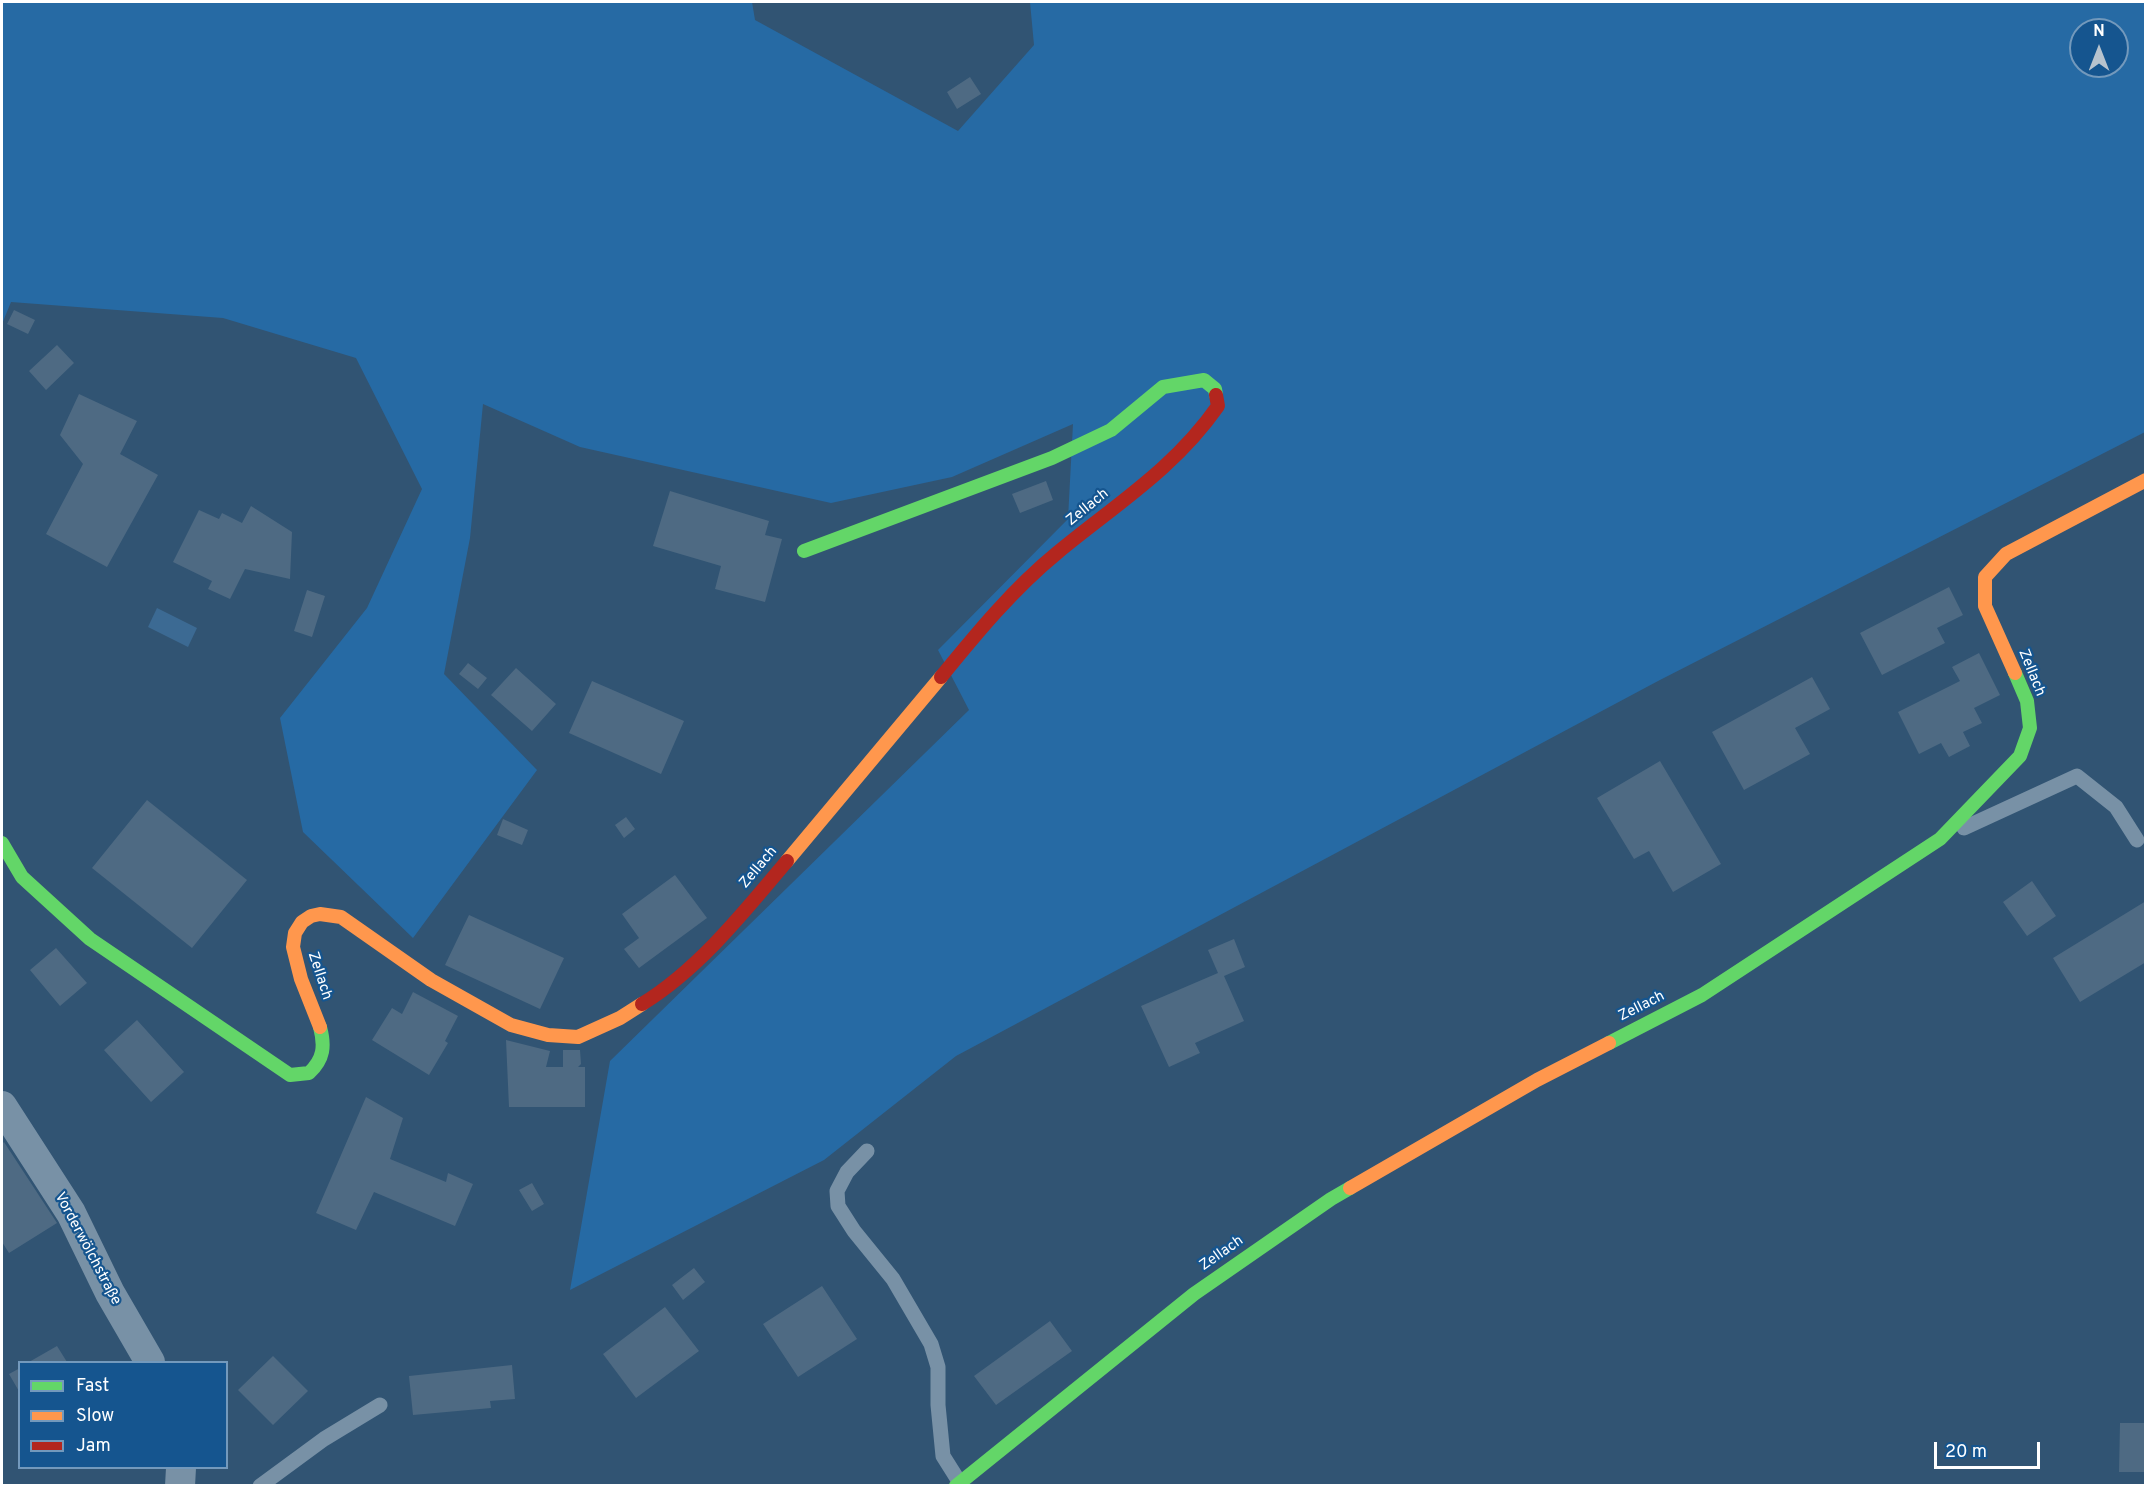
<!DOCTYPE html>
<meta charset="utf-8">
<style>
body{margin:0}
#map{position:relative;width:2147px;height:1487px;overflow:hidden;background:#315473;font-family:Overpass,sans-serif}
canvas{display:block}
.frame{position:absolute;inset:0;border:3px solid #fff;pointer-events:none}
.legend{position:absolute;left:18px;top:1361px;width:210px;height:108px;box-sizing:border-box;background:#15558f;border:2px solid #7399bc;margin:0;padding:8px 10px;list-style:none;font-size:18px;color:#fff}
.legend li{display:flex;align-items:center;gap:12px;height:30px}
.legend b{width:30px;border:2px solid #7399bc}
.north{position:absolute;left:2069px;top:18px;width:60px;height:60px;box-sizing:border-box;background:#15558f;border:2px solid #7399bc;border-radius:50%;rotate:0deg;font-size:16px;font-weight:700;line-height:24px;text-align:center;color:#fff}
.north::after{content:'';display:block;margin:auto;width:21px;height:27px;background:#b7c3ce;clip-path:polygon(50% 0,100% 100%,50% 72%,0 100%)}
.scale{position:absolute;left:1934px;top:1442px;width:106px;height:27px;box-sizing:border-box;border:3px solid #fff;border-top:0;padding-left:8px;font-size:18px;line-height:21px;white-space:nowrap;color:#fff;-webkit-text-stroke:4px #15558f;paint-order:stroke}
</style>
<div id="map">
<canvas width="2147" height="1487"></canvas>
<div class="frame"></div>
<ul class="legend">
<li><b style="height:8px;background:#63d668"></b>Fast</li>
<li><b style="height:8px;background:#ff974d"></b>Slow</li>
<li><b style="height:8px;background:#b3261e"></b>Jam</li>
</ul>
<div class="north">N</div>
<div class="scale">20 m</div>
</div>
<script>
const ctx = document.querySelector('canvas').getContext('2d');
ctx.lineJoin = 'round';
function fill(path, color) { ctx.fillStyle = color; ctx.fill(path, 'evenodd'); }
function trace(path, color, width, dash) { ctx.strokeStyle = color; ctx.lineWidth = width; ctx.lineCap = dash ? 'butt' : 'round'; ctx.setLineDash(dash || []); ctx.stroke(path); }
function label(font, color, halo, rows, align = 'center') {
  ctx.font = font + ' Overpass,sans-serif'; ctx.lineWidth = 4.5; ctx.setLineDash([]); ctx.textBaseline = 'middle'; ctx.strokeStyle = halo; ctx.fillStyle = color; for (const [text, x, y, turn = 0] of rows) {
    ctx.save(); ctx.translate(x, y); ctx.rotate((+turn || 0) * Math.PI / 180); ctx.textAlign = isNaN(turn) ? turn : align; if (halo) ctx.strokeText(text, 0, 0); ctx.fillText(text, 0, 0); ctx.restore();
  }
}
fill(new Path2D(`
 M2 2H752L755 20 958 131 1034 45 1030 2H2145V432L1658 681 956 1056 824 1160 570 1290 610 1061 969 710 938 650 1068 519 1073 424 952 477 831 503 580 447 483 404 470 538 444 674 537 770 413 938 303 832 280 718 367 608 422 489 356 358 223 318 11 302 2 324ZM2081 30H2117V66H2081Z`), '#266aa4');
fill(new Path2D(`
 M157 608 197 628 188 647 148 627Z`), '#3c6a93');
fill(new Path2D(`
 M970 77 981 94 957 109 947 92Z
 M14 310 35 320 28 334 7 324Z
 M57 345 74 363 46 390 29 371Z
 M79 394 137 421 120 454 158 475 107 567 46 534 83 464 60 435Z
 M1046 481 1053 500 1020 513 1012 494Z
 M670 491 769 521 765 535 782 539 765 602 715 589 721 566 653 546Z
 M251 506 292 532 290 579 245 569 230 599 208 589 212 581 173 562 199 510 219 519 222 513 242 523Z
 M1949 587 1963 615 1937 628 1945 643 1882 675 1860 633Z
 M307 590 325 596 312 637 294 631Z
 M1979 653 2000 695 1974 708 1982 723 1963 732 1970 746 1949 757 1941 743 1919 754 1898 712 1960 681 1952 667Z
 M468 663 487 678 478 689 459 674Z
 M516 668 556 704 532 731 491 695Z
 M1812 677 1830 709 1795 728 1810 754 1744 790 1712 732Z
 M592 681 684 721 661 774 569 733Z
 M1660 761 1721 864 1673 892 1649 851 1634 859 1597 798Z
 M147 800 247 880 192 948 92 868Z
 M626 817 635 829 624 838 615 825Z
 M503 819 528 830 522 845 497 835Z
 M675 875 707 918 639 968 624 949 639 938 622 914Z
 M2032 881 2056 916 2027 936 2003 902Z
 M2146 901V962L2080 1002 2053 958Z
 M469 915 564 958 540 1009 445 965Z
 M1234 939 1245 967 1224 976 1244 1021 1195 1043 1200 1053 1169 1067 1141 1006 1218 973 1208 950Z
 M56 948 87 983 60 1006 30 970Z
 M413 992 458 1016 445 1041 448 1043 429 1075 372 1040 392 1008 402 1014Z
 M137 1020 184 1072 151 1102 104 1050Z
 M506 1040 550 1051 546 1067H563V1050H580L581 1064 578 1067H585V1107H509Z
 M366 1097 403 1118 390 1159 446 1182 448 1173 473 1184 455 1226 374 1192 356 1230 316 1213Z
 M4 1142 57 1223 9 1253 2 1242V1144Z
 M532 1183 544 1204 532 1211 519 1190Z
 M694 1268 705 1282 683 1300 672 1285Z
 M822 1286 857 1339 798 1377 763 1324Z
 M665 1307 699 1351 636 1398 603 1354Z
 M1050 1321 1072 1351 996 1405 974 1376Z
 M57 1346 67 1362H29Z
 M273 1356 308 1391 273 1425 238 1390Z
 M512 1365 515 1399 490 1401 491 1408 413 1415 409 1376Z
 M20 1368V1393L9 1374Z
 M2120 1423H2146V1472H2119Z`), '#4e6a83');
trace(new Path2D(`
 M1964 828 2077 776 2116 807 2137 840
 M867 1151 847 1172 837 1191 838 1206 854 1231 893 1279 931 1344 938 1367V1405L943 1456 960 1483
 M260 1486 324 1439 380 1405`), '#7891a6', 15);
trace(new Path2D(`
 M2 1106 71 1213 110 1293 150 1362
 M180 1486 181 1468`), '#7891a6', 30);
trace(new Path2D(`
 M804 551 1052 458 1111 430 1163 387 1204 380 1215 389 1216 395
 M2 843 22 877 90 939 290 1075 309 1073C324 1059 325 1046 320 1027
 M1609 1043 1702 995 1940 839 2020 756 2030 728 2027 701 2015 673
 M956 1486 1194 1294 1331 1199 1350 1188`), '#63d668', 14);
trace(new Path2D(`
 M2015 673 1985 606V577L2006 554 2146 480
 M787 861 941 677
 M320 1027 301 979 293 947 295 933 302 922 311 916 320 914 341 917 431 980 511 1025 548 1035 578 1037 620 1018 642 1004
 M1350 1188 1537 1080 1609 1043`), '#ff974d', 14);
trace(new Path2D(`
 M941 677C976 634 1013 589 1057 553 1115 505 1174 469 1218 406L1216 395
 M642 1004C698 970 745 911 787 861`), '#b3261e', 14);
label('15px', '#fff', '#15558f', [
 ["Zellach",1088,508,-39],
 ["Zellach",2031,673,68],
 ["Zellach",759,868,-50],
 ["Zellach",319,976,72],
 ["Zellach",1642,1007,-27],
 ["Vorderwölchstraße",87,1249,62],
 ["Zellach",1222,1254,-35]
]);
</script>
